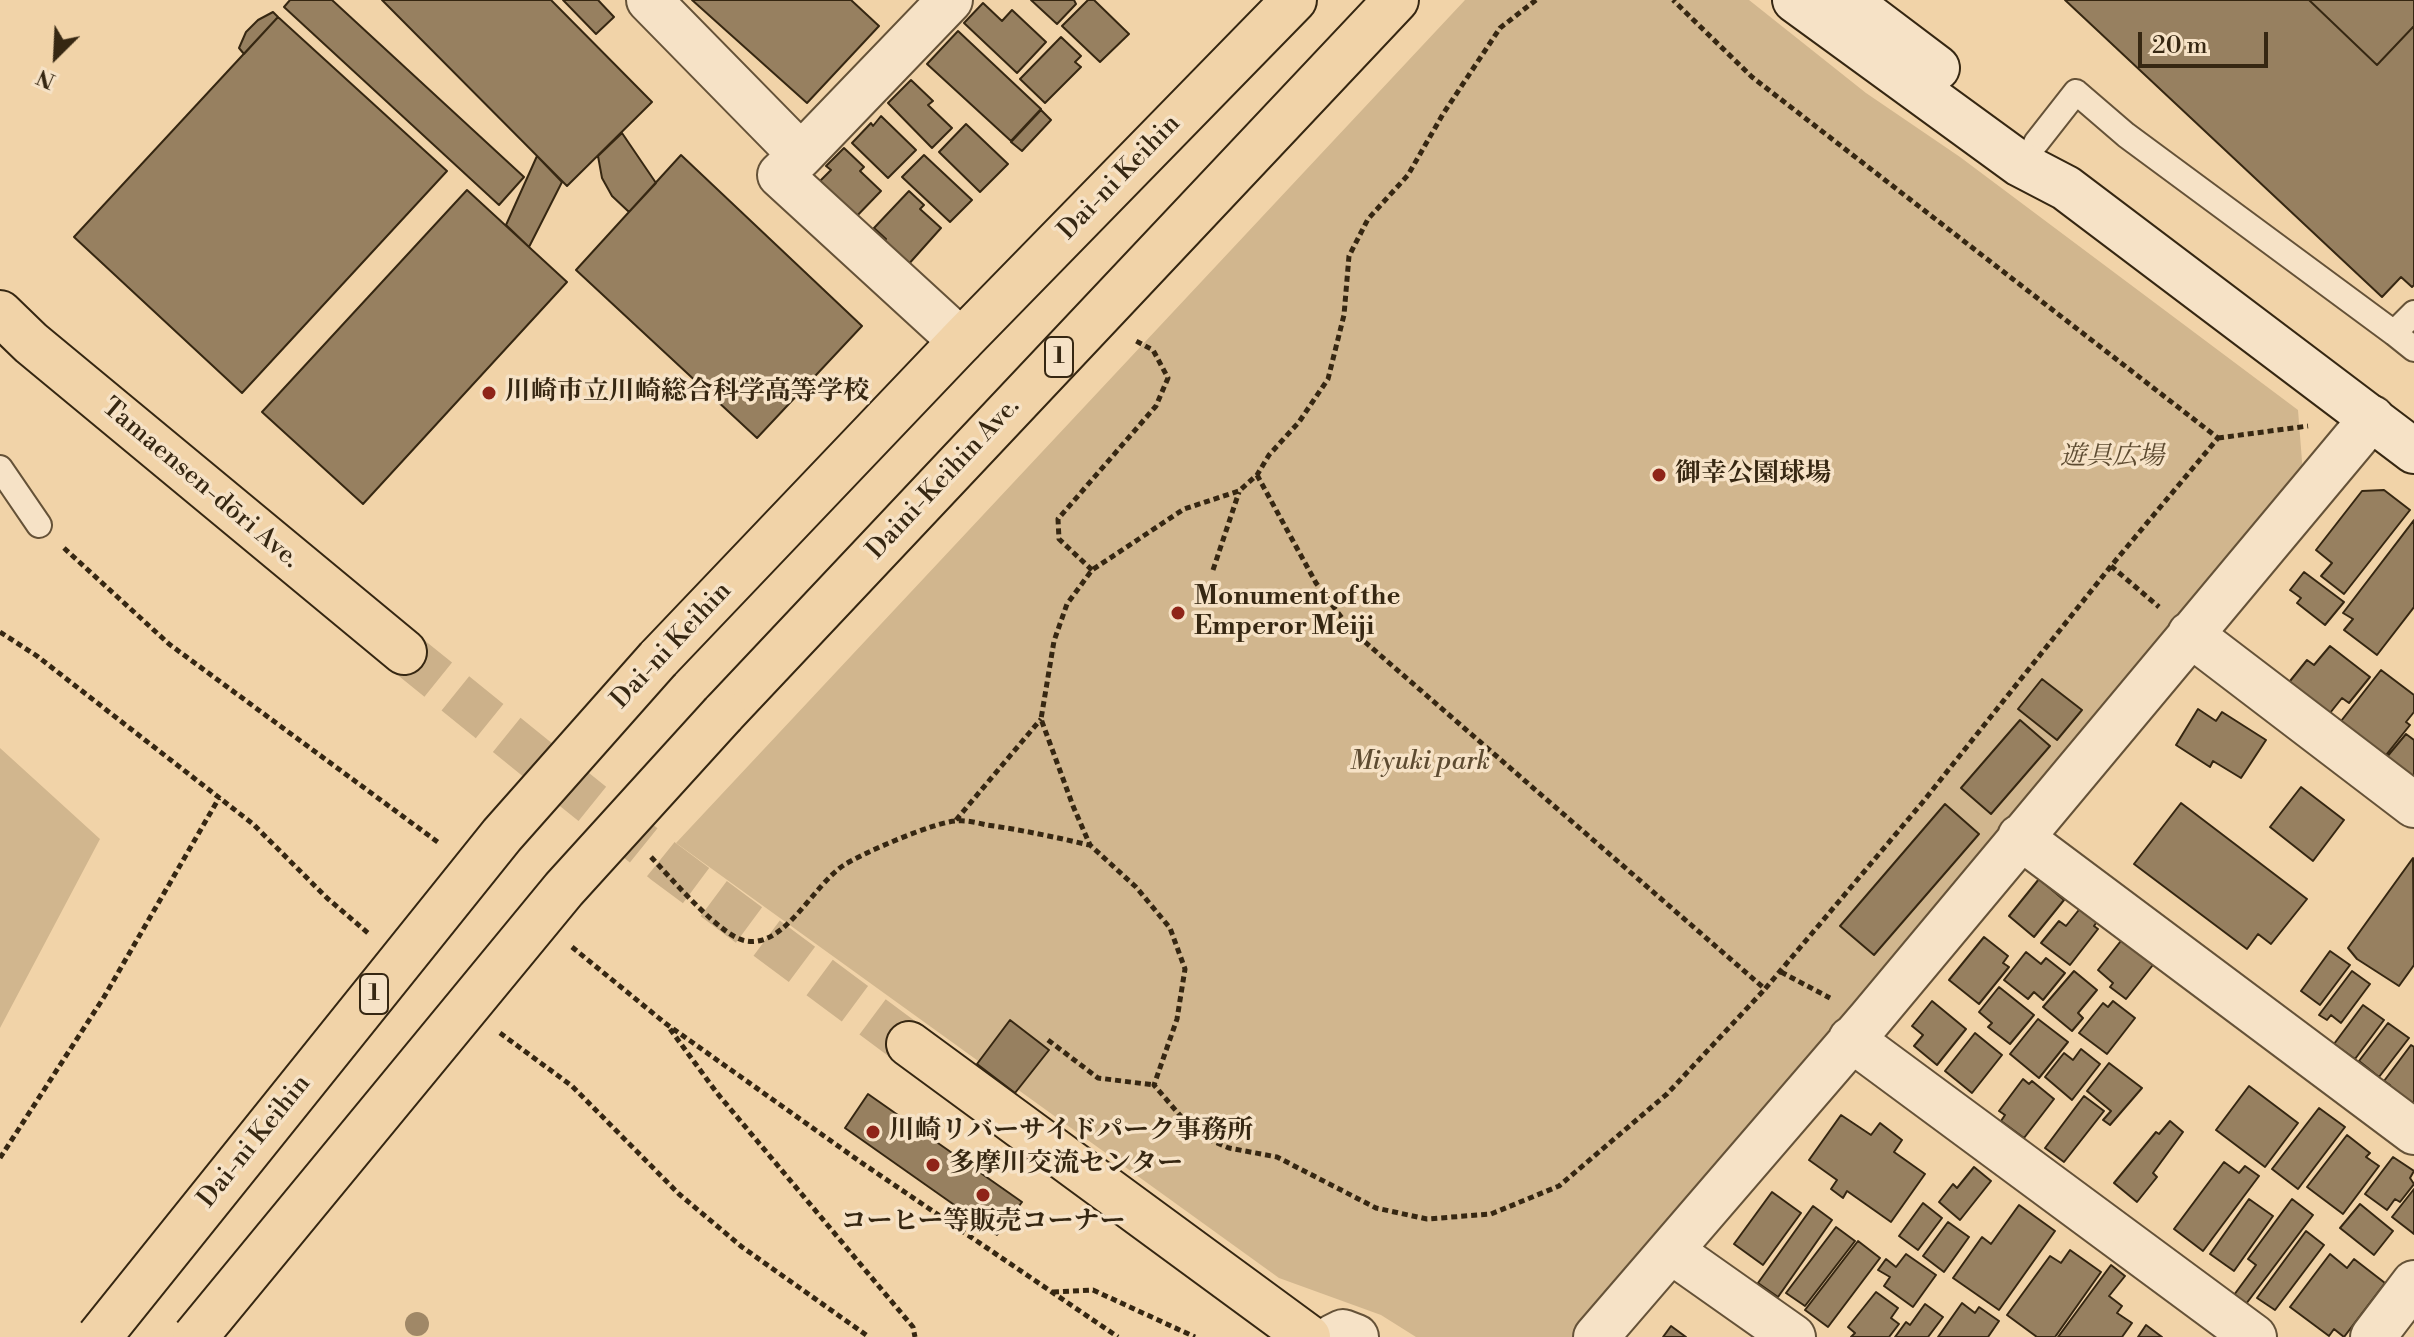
<!DOCTYPE html>
<meta charset="utf-8">
<style>
body{margin:0}
#map{position:relative;width:2414px;height:1337px;overflow:hidden;background:#f1d3a8;font-family:"Libre Bodoni",serif}
canvas{display:block}
.north{position:absolute;left:16px;top:16px;width:80px;height:80px;-webkit-text-stroke:6px #f6e2c6;paint-order:stroke;rotate:204deg;font-size:22px;font-weight:700;line-height:32px;text-align:center;color:#362712}
.north::after{content:'';display:block;margin:auto;width:28px;height:36px;background:#362712;clip-path:polygon(50% 0,100% 100%,50% 72%,0 100%)}
.scale{position:absolute;left:2138px;top:32px;width:130px;height:36px;box-sizing:border-box;border:4px solid #362712;border-top:0;padding-left:10px;font-size:24px;line-height:28px;white-space:nowrap;color:#362712;-webkit-text-stroke:6px #f6e2c6;paint-order:stroke}
</style>
<div id="map">
<canvas width="2414" height="1337"></canvas>
<div class="north">N</div>
<div class="scale">20 m</div>
</div>
<script>
const ctx = document.querySelector('canvas').getContext('2d');
ctx.lineJoin = 'round';
function fill(path, color) { ctx.fillStyle = color; ctx.fill(path, 'evenodd'); }
function trace(path, color, width, dash) { ctx.strokeStyle = color; ctx.lineWidth = width; ctx.lineCap = dash ? 'butt' : 'round'; ctx.setLineDash(dash || []); ctx.stroke(path); }
function label(font, color, halo, rows, align = 'center') {
  ctx.font = font + ' "Libre Bodoni","Noto Serif JP",serif'; ctx.lineWidth = 7; ctx.setLineDash([]); ctx.textBaseline = 'middle'; ctx.strokeStyle = halo; ctx.fillStyle = color; for (const [text, x, y, turn = 0] of rows) {
    ctx.save(); ctx.translate(x, y); ctx.rotate((+turn || 0) * Math.PI / 180); ctx.textAlign = isNaN(turn) ? turn : align; if (halo) ctx.strokeText(text, 0, 0); ctx.fillText(text, 0, 0); ctx.restore();
  }
}
fill(new Path2D(`
 M1465 0H1749L1866 93 1960 157 2298 410 2303 474 1576 1337H1416L1381 1315 1279 1278 676 843Z
 M0 748 100 839 0 1028Z`), '#d1b68e');
const building = new Path2D(`
 M290 0H332L524 177 499 205 284 7Z
 M382 0H551L652 102 567 186Z
 M563 0H598L614 17 596 34Z
 M692 0H851L879 26 807 103Z
 M1031 0H1074L1076 4 1057 24Z
 M1088 0H1094L1129 34 1100 62 1062 26Z
 M2065 0H2309L2377 65 2414 26V285L2412 287 2401 277 2382 297Z
 M2309 0H2414V26L2377 65Z
 M983 3 1002 21 1012 10 1046 42 1017 73 964 23Z
 M273 12 278 17 244 54 239 48 246 32 258 20Z
 M278 17 447 171 242 393 74 237Z
 M958 31 1041 109 1011 141 927 64Z
 M1061 37 1081 56 1075 62 1081 67 1045 103 1020 79Z
 M911 80 933 101 928 105 952 128 932 148 888 103Z
 M1041 110 1051 120 1022 151 1011 142Z
 M881 116 916 150 888 178 852 143 871 123 873 126Z
 M966 124 1008 164 980 192 939 152Z
 M622 133 656 183 629 212 612 196 602 178 598 156Z
 M844 148 864 167 860 171 881 191 852 221 815 186 831 170 826 166Z
 M681 155 862 326 757 438 576 270Z
 M924 155 972 200 950 222 902 177Z
 M537 156 562 182 529 247 506 225Z
 M467 190 567 282 363 504 262 412Z
 M909 191 924 205 920 209 941 228 907 266 882 244 886 239 874 228Z
 M2384 490 2410 510 2344 594 2321 576 2332 563 2316 550 2362 491Z
 M2414 520V607L2377 655 2344 630 2353 619 2343 613Z
 M2304 572 2344 602 2325 625 2297 603 2301 598 2290 590Z
 M2330 646 2370 677 2349 703 2342 698 2326 718 2286 686 2307 660 2314 665Z
 M2381 670 2414 695V712L2406 722 2410 725 2382 760 2338 725Z
 M2042 679 2082 710 2057 740 2018 709Z
 M2198 709 2216 721 2222 712 2266 740 2241 778 2213 761 2210 767 2176 745Z
 M2020 720 2050 746 1991 814 1961 788Z
 M2406 734 2414 740V789L2381 764Z
 M2301 787 2344 820 2313 861 2270 827Z
 M2181 803 2307 899 2271 944 2258 934 2247 949 2134 864Z
 M1945 804 1979 834 1874 955 1840 926Z
 M2413 858 2414 965 2399 986 2357 959 2348 948Z
 M2039 879 2064 900 2034 937 2009 916Z
 M2082 906 2099 919 2094 926 2098 929 2070 965 2041 943 2059 921 2066 926Z
 M1984 937 2008 956 2003 963 2009 967 1979 1004 1949 980Z
 M2124 937 2156 961 2126 999 2110 987 2113 983 2098 970Z
 M2330 951 2350 965 2320 1005 2301 991Z
 M2026 952 2041 964 2046 958 2065 973 2043 1000 2034 992 2028 999 2004 980Z
 M2074 971 2097 990 2078 1013 2083 1018 2072 1031 2043 1007Z
 M2352 971 2370 984 2341 1023 2331 1015 2327 1020 2319 1015Z
 M1999 987 2034 1015 2010 1044 1988 1027 1992 1023 1979 1012Z
 M1932 1001 1966 1029 1937 1065 1914 1046 1923 1035 1912 1026Z
 M2113 1001 2135 1018 2107 1054 2079 1033 2103 1003 2108 1007Z
 M2363 1005 2384 1020 2355 1059 2334 1044Z
 M2038 1019 2068 1042 2039 1078 2010 1054Z
 M1010 1020 1049 1050 1015 1093 977 1064Z
 M2388 1023 2409 1038 2379 1077 2359 1061Z
 M1975 1033 2002 1055 1972 1093 1945 1071Z
 M2411 1045 2414 1047V1113L2385 1092 2390 1085 2384 1081Z
 M2081 1049 2100 1064 2072 1100 2045 1077 2064 1053 2073 1060Z
 M2109 1063 2142 1088 2110 1125 2103 1120 2111 1111 2087 1091Z
 M2023 1079 2029 1084 2032 1081 2054 1099 2024 1138 2001 1121 2005 1115 1999 1111Z
 M2249 1086 2298 1123 2265 1167 2216 1130Z
 M868 1094 1022 1202 997 1235 845 1128Z
 M2084 1096 2104 1111 2064 1162 2045 1148Z
 M2319 1108 2345 1127 2298 1189 2272 1169Z
 M1841 1115 1871 1135 1880 1123 1902 1140 1894 1152 1925 1174 1891 1222 1847 1191 1843 1198 1831 1189 1837 1180 1809 1160Z
 M2170 1121 2183 1132 2153 1173 2157 1177 2137 1202 2114 1183 2156 1132 2159 1134Z
 M2347 1135 2370 1153 2366 1157 2379 1166 2343 1214 2307 1187Z
 M2393 1157 2414 1171 2410 1178 2414 1184 2400 1202 2395 1199 2387 1210 2365 1194Z
 M2224 1162 2239 1173 2245 1166 2259 1176 2203 1251 2174 1229Z
 M1974 1167 1991 1181 1960 1220 1939 1202 1953 1184 1957 1188Z
 M2414 1189V1234L2392 1217Z
 M1772 1192 1801 1213 1763 1265 1734 1244Z
 M2249 1199 2273 1216 2234 1271 2210 1254Z
 M2292 1199 2313 1215 2246 1304 2234 1295 2256 1265 2248 1259Z
 M1923 1203 1942 1218 1918 1250 1899 1236Z
 M2360 1204 2393 1231 2374 1255 2340 1228Z
 M2019 1205 2055 1231 1999 1310 1953 1278 1982 1237 1991 1244Z
 M1813 1206 1832 1220 1778 1297 1758 1283Z
 M1948 1222 1969 1237 1944 1272 1923 1256Z
 M1836 1227 1855 1241 1805 1306 1786 1293Z
 M2306 1231 2324 1245 2275 1310 2257 1298Z
 M1858 1241 1880 1258 1828 1327 1805 1310Z
 M2070 1250 2101 1272 2055 1337H2037L2007 1315 2050 1256 2061 1263Z
 M1906 1254 1936 1275 1913 1307 1884 1286 1890 1277 1878 1270 1886 1259 1896 1267Z
 M2330 1254 2347 1268 2354 1259 2385 1283 2344 1337 2334 1329 2329 1336 2290 1307Z
 M2111 1265 2125 1276 2109 1296 2122 1306 2117 1313 2132 1323 2122 1337H2058Z
 M1876 1292 1898 1308 1891 1318 1899 1324 1889 1337H1851L1855 1333 1848 1327Z
 M1962 1303 1975 1313 1979 1307 1999 1321 1988 1337H1938Z
 M1925 1304 1943 1317 1928 1337H1895L1906 1322 1910 1325Z
 M2146 1325 2162 1337H2138Z
 M1671 1326 1686 1337H1663Z`);
fill(building, '#978060');
trace(building, '#362712', 2);
trace(new Path2D(`
 M404 652 663 861 909 1044`), '#ccb18a', 44, [44, 22]);
const lane = new Path2D(`
 M2036 143 2076 92 2126 135 2394 333
 M2414 313 2394 333 2414 349
 M0 468 39 525`);
const street = new Path2D(`
 M649 0 801 155 950 0
 M801 155 780 175 961 341
 M2190 634 2414 805
 M2020 837 2414 1132
 M1851 1039 2254 1337
 M1671 1251 1793 1337
 M1333 1337 1343 1332 1356 1337
 M1596 1337 1870 1019 2372 418
 M2373 1337 2414 1283`);
const secondary = new Path2D(`
 M1795 0 2020 164 2066 188 2414 451
 M1847 0 1937 68`);
const primary = new Path2D(`
 M0 313 31 343 404 652
 M909 1044 1308 1337`);
const highway = new Path2D(`
 M658 659 961 341 1294 0
 M723 714 1396 0`);
trace(lane, '#655238', 28);
trace(street, '#655238', 48);
trace(secondary, '#362712', 48);
trace(primary, '#362712', 48);
trace(highway, '#362712', 48);
trace(new Path2D(`
 M1536 0 1500 28 1443 114 1408 175 1368 219 1349 256 1344 315 1328 379 1299 422 1269 455 1257 475 1239 491 1184 509 1092 570 1067 604 1054 641 1041 719 1073 806 1090 845 1136 887 1170 928 1185 969 1177 1019 1154 1085 1196 1134 1229 1148 1277 1157 1376 1208 1427 1219 1491 1214 1559 1186 1667 1094 1765 989
 M2218 438 2308 426
 M1257 475 1316 583 1350 629 1765 989 1922 803 2111 566 2218 438 1752 77 1673 0
 M64 548 169 644 439 843
 M2111 566 2159 607
 M1092 570 1059 539 1058 519 1156 406 1168 378 1153 350 1136 341
 M1213 570 1239 492
 M0 632 37 656 253 824 327 898 368 933
 M956 820 1041 719
 M651 857C671 878 721 937 746 941 785 948 813 885 844 865 863 853 936 821 957 821 967 820 978 823 987 825 1022 830 1055 837 1089 845
 M572 947 665 1023 862 1163 1118 1337
 M1781 972 1830 998
 M670 1029 717 1093 913 1327 915 1337
 M500 1033 572 1086 679 1194 742 1247 869 1337
 M1048 1040 1098 1078 1154 1085
 M0 1158 104 997 219 798
 M1053 1292 1093 1290 1195 1337`), '#362712', 5, [6, 4]);
trace(lane, '#f6e2c6', 24);
trace(street, '#f6e2c6', 44);
trace(secondary, '#f6e2c6', 44);
trace(primary, '#f1d3a8', 44);
trace(highway, '#f1d3a8', 44);
const highwayBridge = new Path2D(`
 M99 1337 502 835 658 659
 M195 1337 564 889 723 714`);
trace(highwayBridge, '#362712', 48, []);
trace(highwayBridge, '#f1d3a8', 44);
ctx.fillStyle = '#a08867';
for (const [x, y] of [
 [417,1324]
]) { ctx.beginPath(); ctx.arc(x, y, 12, 0, 2 * Math.PI); ctx.fill(); }
for (const [x, y, r, color] of [
 [489,393,8,"#8f2418"],
 [1659,475,8,"#8f2418"],
 [1178,613,8,"#8f2418"],
 [873,1132,8,"#8f2418"],
 [933,1165,8,"#8f2418"],
 [983,1195,8,"#8f2418"]
]) { const dot = new Path2D(); dot.arc(x, y, r, 0, 2 * Math.PI); ctx.fillStyle = color; ctx.fill(dot); trace(dot, '#f6e2c6', 3); }
for (const [x, y, w] of [
 [1059,357,28],
 [374,994,28]
]) { const box = new Path2D(); box.roundRect(x - w / 2, y - 20, w, 40, 6); ctx.fillStyle = '#f6e2c6'; ctx.fill(box); trace(box, '#362712', 2); }
label('bold 24px', '#362712', null, [
 ["1",1059,357],
 ["1",374,994]
]);
label('26px', '#362712', '#f6e2c6', [
 ["Dai-ni Keihin",1120,178,-46],
 ["Daini-Keihin Ave.",944,479,-47],
 ["Tamaensen-dōri Ave.",200,484,40],
 ["Dai-ni Keihin",672,646,-47],
 ["Dai-ni Keihin",255,1142,-51]
]);
label('bold 26px', '#362712', '#f6e2c6', [
 ["川崎市立川崎総合科学高等学校",505,393],
 ["御幸公園球場",1675,475],
 ["Monument of the",1194,598],
 ["Emperor Meiji",1194,628],
 ["川崎リバーサイドパーク事務所",889,1132],
 ["多摩川交流センター",949,1165],
 ["コーヒー等販売コーナー",983,1223,"center"]
], 'left');
label('italic 26px', '#5d4b31', '#f6e2c6', [
 ["遊具広場",2112,458],
 ["Miyuki park",1420,763]
]);
</script>
